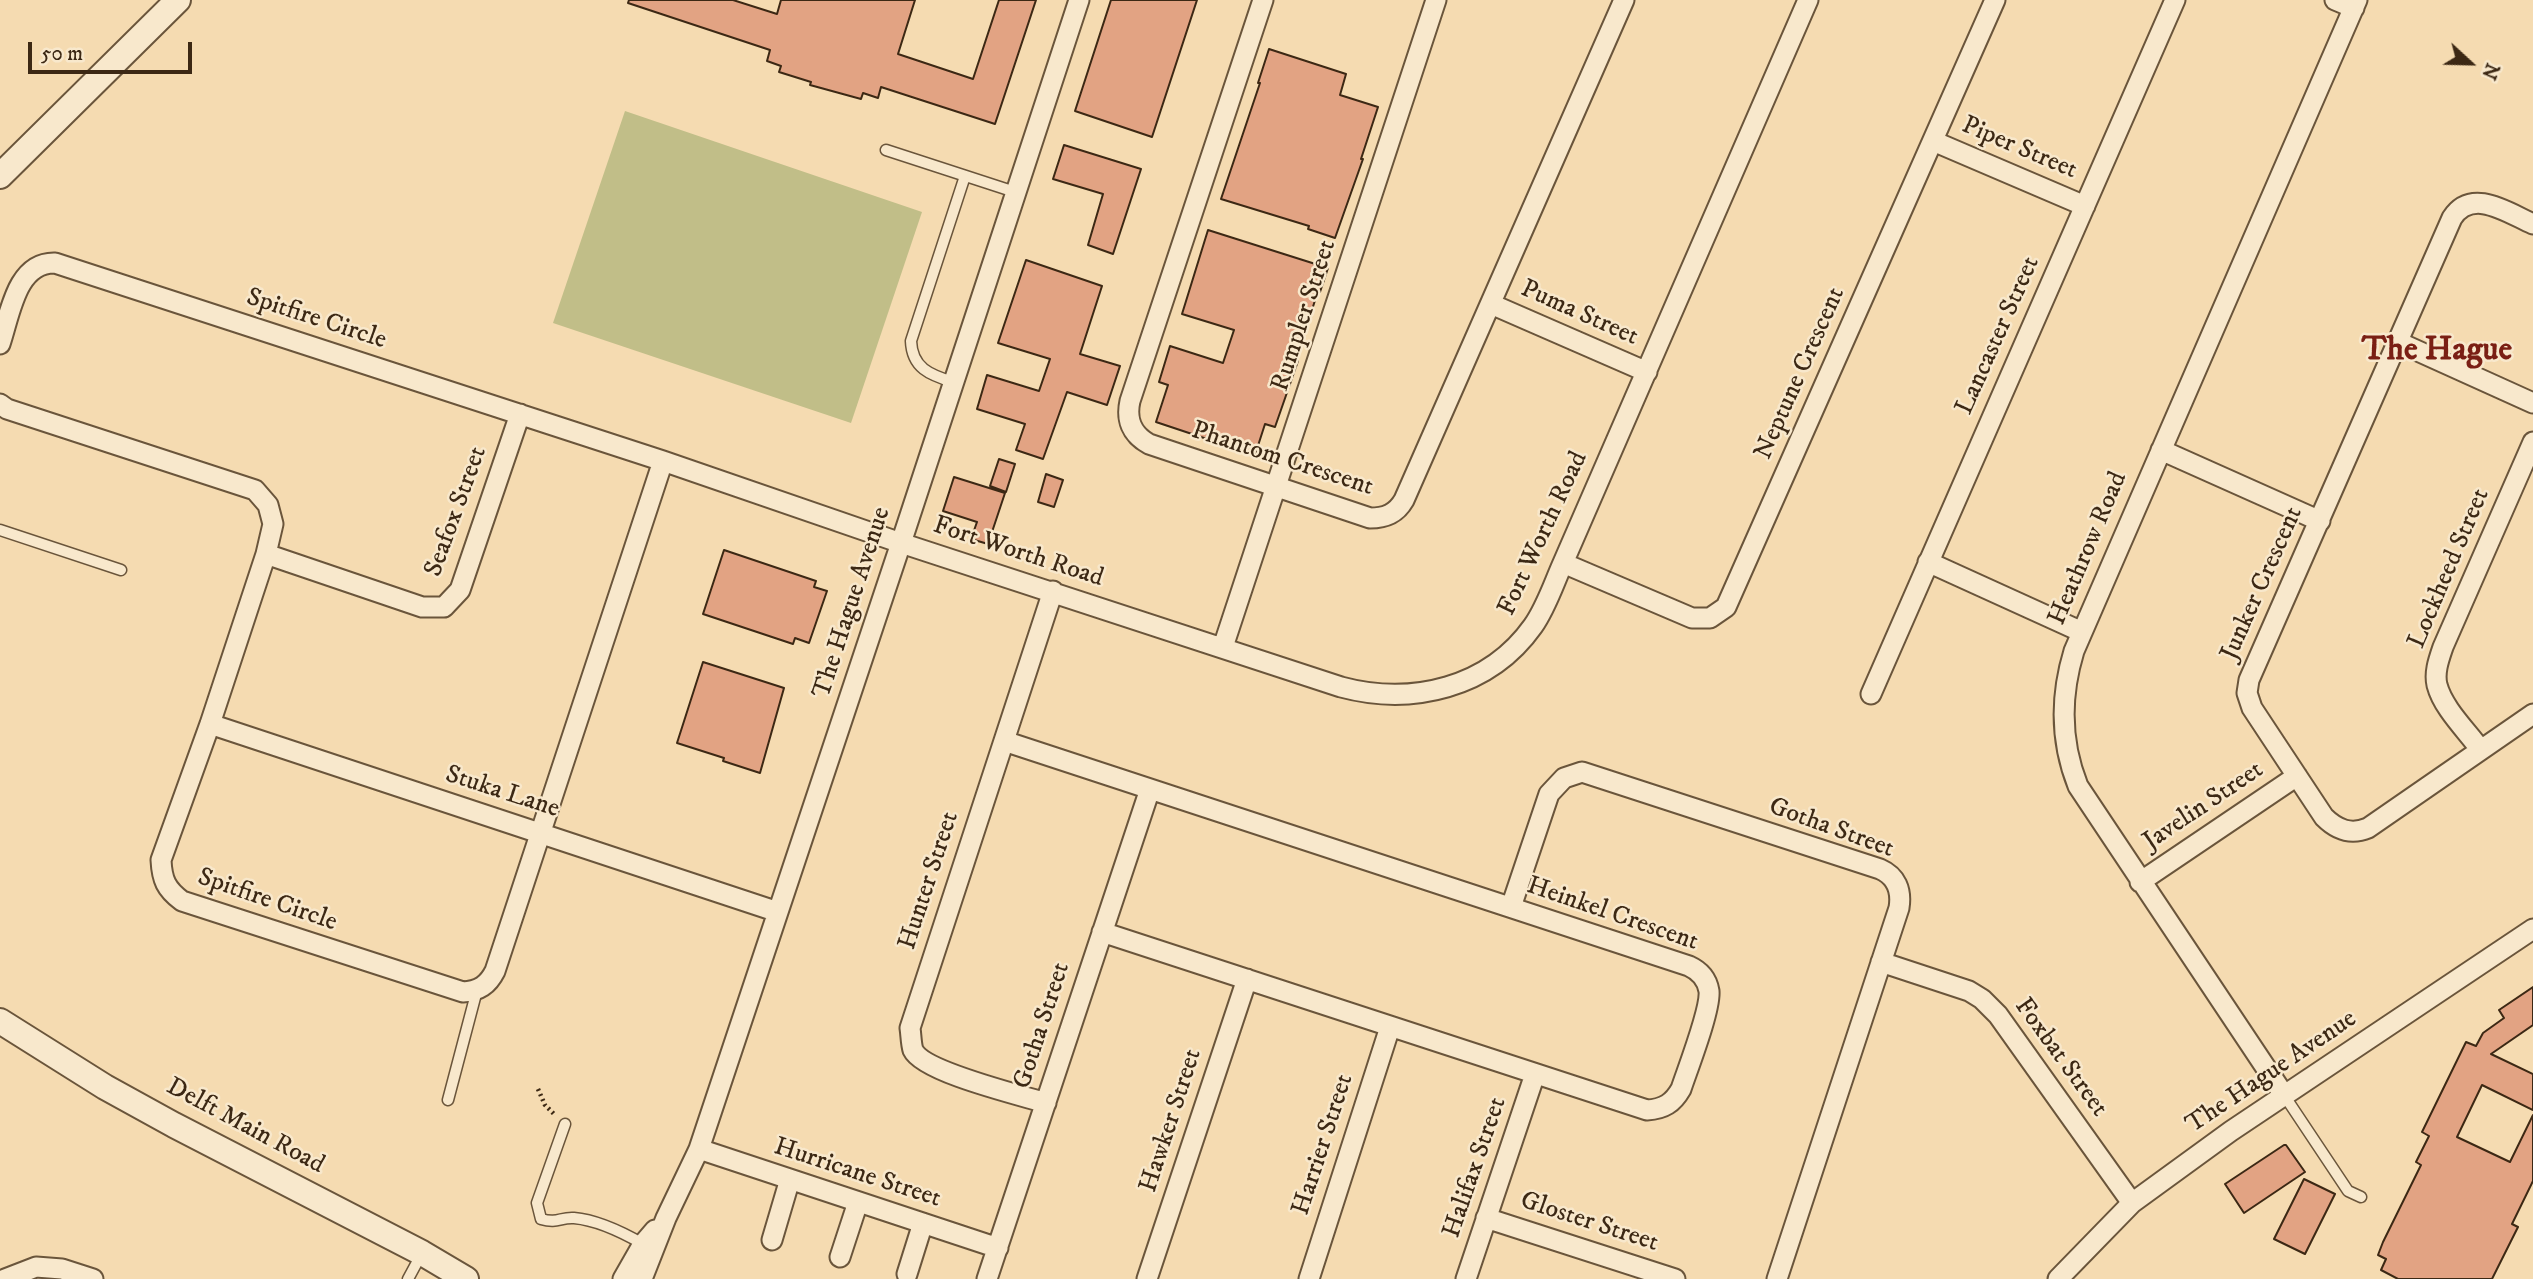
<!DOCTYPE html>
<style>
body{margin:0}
#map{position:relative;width:2533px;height:1279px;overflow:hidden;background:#f5dbb1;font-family:"IM FELL DW Pica",serif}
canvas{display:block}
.north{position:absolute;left:2435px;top:28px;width:70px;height:70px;-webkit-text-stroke:5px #f8e8cc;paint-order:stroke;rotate:112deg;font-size:19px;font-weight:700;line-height:28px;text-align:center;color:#3c2814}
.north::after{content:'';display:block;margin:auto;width:24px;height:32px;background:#3c2814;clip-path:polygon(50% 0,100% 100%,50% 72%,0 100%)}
.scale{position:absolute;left:28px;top:42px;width:164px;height:32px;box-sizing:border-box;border:4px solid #3c2814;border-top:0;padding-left:9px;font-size:21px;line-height:24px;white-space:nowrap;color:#3c2814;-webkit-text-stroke:5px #f8e8cc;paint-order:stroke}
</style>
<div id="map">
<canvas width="2533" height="1279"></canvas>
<div class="north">N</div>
<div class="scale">50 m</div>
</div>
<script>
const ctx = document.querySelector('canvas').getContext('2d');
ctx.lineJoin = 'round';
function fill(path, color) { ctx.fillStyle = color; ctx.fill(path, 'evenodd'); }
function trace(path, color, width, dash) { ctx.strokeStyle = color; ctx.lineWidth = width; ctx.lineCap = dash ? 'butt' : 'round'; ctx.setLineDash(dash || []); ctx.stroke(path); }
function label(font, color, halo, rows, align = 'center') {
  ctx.font = font + ' "IM FELL DW Pica",serif'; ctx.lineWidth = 5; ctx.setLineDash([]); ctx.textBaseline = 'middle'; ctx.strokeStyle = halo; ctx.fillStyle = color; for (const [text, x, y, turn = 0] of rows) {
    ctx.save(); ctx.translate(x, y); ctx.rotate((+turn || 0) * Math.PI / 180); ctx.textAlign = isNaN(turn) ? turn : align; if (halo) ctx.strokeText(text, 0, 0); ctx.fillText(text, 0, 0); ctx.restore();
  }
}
fill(new Path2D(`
 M625 111 922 212 851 423 553 323Z`), '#c1be88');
const building = new Path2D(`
 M629 0H733L777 14 781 0H915L898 54 973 79 999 0H1036L995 124 881 87 878 98 863 93 861 99 810 85 811 82 779 72 781 66 767 61 770 50 628 3Z
 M1111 0H1197L1152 137 1075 111Z
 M1269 49 1346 74 1340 95 1378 107 1361 159H1363L1335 238 1308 229 1309 226 1221 199 1260 83H1258Z
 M1064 145 1141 169 1113 254 1088 245 1103 194 1053 179Z
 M1208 230 1328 268 1320 292 1318 291 1296 360 1298 361 1275 427 1265 424 1255 455 1156 422 1168 385 1159 382 1170 346 1223 363 1234 330 1182 314Z
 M1026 260 1102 286 1080 354 1120 366 1107 405 1067 392 1043 459 1016 450 1025 424 977 409 987 375 1039 391 1050 359 998 343Z
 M999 459 1015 464 1006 492 990 486Z
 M1046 474 1063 480 1054 507 1038 502Z
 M954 477 1005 493 988 544 971 539 977 522 943 511Z
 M724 550 816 581 814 587 827 591 809 643 795 638 793 644 703 614Z
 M703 662 784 688 760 773 723 761 724 758 677 743Z
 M2533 987V1025L2491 1054 2533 1074V1110L2482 1085 2457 1137 2510 1162 2533 1115V1181L2512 1224 2518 1227 2492 1279H2398L2381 1270 2386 1259 2378 1255 2383 1242 2421 1165 2416 1162 2429 1136 2422 1132 2466 1042 2476 1046 2483 1033 2504 1018 2499 1010Z
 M2284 1145H2286L2305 1172 2244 1213 2225 1184Z
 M2304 1179 2335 1194 2305 1254 2274 1239Z`);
fill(building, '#e2a383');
trace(building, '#3c2814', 2);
const service = new Path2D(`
 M886 150 1015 192
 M953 382C930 375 912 368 911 341L965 176
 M0 530 121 570
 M2284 1095 2348 1191 2361 1197
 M448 1100 477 990
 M565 1124 537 1203 541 1219C558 1224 560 1217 574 1218 598 1220 622 1232 643 1244
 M408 1279 422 1253`);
const minor = new Path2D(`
 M1263 0 1130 401C1126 419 1131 434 1149 444L1370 518C1385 518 1396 514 1404 500L1624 0
 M2335 0 2354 8
 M1933 141 2085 206
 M2533 224C2508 213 2472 187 2452 218L2249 680 2247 693 2252 708 2324 817C2337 830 2351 835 2368 828L2533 714
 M1491 304 1647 372
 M2398 342 2533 403
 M0 344C10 315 16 262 55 263L663 461 901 543 1341 687C1412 706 1489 688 1533 626 1546 608 1554 583 1563 563L1808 0
 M0 404 7 409 255 490 268 505 273 524 266 554 210 724 161 860C162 880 166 889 182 901L463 992C479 991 488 985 495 971L663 461
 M2161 450 2320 521
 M266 554 422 607H444L460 590 520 414
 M1928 562 2082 632
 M1563 563 1692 618H1710L1726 607 1995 0
 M1223 647 1436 0
 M1871 694 2175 0
 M210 724 778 912
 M1004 741 1689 966C1700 971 1707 979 1709 991 1711 1009 1688 1068 1681 1089 1673 1103 1664 1109 1647 1110L1102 932
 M2480 749C2466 730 2443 708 2437 685 2434 672 2439 659 2443 647L2533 442
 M2140 882 2297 776
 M1511 907 1549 794 1564 778 1582 772 1880 869C1896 876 1902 890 1899 908L1777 1279
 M1881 962 1969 991 1982 999 1998 1015 2132 1203
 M2284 1095 2078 786C2060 741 2060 697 2074 651L2357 0
 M1046 1103C1020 1095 923 1072 913 1050 911 1044 911 1034 910 1028L1053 591
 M699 1149 998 1248
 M1486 1218 1675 1279
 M772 1240 790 1179
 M840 1257 858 1202
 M907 1274 923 1223
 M5 1279 36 1267 62 1269 93 1279
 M623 1279 643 1244 655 1230
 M642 1279 666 1218 699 1149 901 543 1079 0
 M987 1279 1150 789
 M1147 1279 1247 979
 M1309 1279 1390 1027
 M1466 1279 1535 1074
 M2058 1279 2132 1203 2231 1131 2533 929`);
const tertiary = new Path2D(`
 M0 176 178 0
 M0 1021 105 1087 174 1125 422 1253 466 1279`);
trace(service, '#6a553b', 13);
trace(minor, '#6a553b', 23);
trace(tertiary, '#6a553b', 28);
trace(new Path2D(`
 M538 1089 545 1105 554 1114`), '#3c2814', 4.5, [2, 3.5]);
trace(service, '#f8e8cc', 10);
trace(minor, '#f8e8cc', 19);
trace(tertiary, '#f8e8cc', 24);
label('26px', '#3c2814', '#f8e8cc', [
 ["Piper Street",2019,149,23],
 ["Puma Street",1579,314,24],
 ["Rumpler Street",1305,316,-72],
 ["Spitfire Circle",316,320,18],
 ["Lancaster Street",1999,336,-66],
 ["Neptune Crescent",1801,374,-66],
 ["Phantom Crescent",1282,460,18],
 ["Seafox Street",457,512,-70],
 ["Fort Worth Road",1544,534,-65],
 ["Heathrow Road",2089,549,-67],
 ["Fort Worth Road",1018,553,18],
 ["Lockheed Street",2450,569,-67],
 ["Junker Crescent",2263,584,-66],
 ["The Hague Avenue",853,603,-72],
 ["Stuka Lane",502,793,18],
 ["Javelin Street",2204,807,-34],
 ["Gotha Street",1831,829,20],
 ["Hunter Street",930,881,-72],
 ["Spitfire Circle",267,901,19],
 ["Heinkel Crescent",1612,915,19],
 ["Gotha Street",1043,1026,-72],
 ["Foxbat Street",2060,1058,54],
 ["The Hague Avenue",2272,1073,-34],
 ["Hawker Street",1172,1121,-72],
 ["Delft Main Road",245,1127,28],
 ["Harrier Street",1324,1145,-72],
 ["Halifax Street",1476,1168,-71],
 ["Hurricane Street",857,1174,18],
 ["Gloster Street",1589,1223,18]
]);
label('bold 33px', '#7a1f14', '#f8e8cc', [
 ["The Hague",2437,352]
]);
</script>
